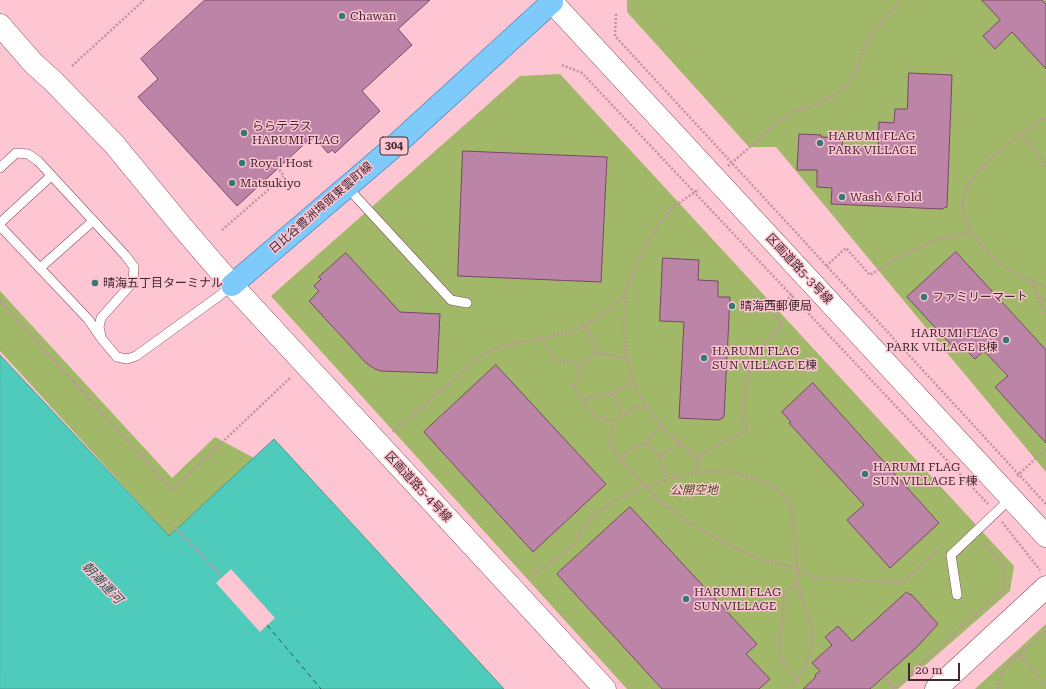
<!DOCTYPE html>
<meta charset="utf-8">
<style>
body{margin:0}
#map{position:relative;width:1046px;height:689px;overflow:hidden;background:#fec5d3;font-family:"Roboto Serif",serif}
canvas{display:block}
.scale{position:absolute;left:908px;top:663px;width:52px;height:18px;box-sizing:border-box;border:2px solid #42282f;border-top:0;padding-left:5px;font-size:12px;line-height:14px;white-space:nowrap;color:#42282f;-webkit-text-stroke:3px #fec5d3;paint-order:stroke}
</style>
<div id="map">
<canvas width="1046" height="689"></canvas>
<div class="scale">20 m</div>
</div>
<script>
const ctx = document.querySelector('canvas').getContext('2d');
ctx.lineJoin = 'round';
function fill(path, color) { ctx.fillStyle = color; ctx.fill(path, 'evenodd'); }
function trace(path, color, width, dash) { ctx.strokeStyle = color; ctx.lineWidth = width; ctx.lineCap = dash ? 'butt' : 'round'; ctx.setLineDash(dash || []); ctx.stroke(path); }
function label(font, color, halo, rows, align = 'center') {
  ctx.font = font + ' "Roboto Serif","Noto Sans JP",serif'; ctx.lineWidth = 3; ctx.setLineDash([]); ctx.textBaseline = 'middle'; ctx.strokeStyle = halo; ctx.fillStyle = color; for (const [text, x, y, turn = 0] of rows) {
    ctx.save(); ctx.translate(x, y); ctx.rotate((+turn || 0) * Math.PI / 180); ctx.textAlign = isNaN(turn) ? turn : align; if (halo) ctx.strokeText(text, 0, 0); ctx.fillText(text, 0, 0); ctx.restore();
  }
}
fill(new Path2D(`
 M627 0H1046V472L776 147H749L627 12Z
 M560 74 1014 566 1010 591 898 689H627L271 296 520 76Z
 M0 291 172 478 215 437 254 458 169 536 0 351Z
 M1046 624V689H975Z`), '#a0b868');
const water = new Path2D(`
 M0 355 169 536 274 439 504 689H0Z`);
fill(water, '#4ecbba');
trace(water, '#4a9a90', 1);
fill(new Path2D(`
 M231 569 275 618 260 632 216 583Z`), '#fec5d3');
trace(new Path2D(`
 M267 625 321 689`), '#255952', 1, [5, 4]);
const building = new Path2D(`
 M205 0H430L398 29 412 45 362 91 380 111 335 153 332 150 328 153 313 136 237 206 138 97 158 79 141 59Z
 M982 0H1042L1046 4V69L1012 32 995 49 983 36 1000 20Z
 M909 73 952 75 947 207 941 209 831 204 832 188 817 187V170H797L799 134 821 135V137L843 138 842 146 878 147 879 122 894 123 895 109H907Z
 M463 151 607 157 601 282 458 276Z
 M956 252 1046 350V443L995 387 1008 376 984 351 975 359 960 344 955 349 907 297Z
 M346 253 400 312 440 314 437 373 381 371 375 369 366 363 309 301 319 291 314 286 321 279 319 277Z
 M663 258 699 260 698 280 718 281V297H730L724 417 719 420 679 418 684 322 660 321Z
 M496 365 606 484 533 552 424 432Z
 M813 383 939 523 890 568 847 520 864 505 789 423 791 422 782 412Z
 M630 507 757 644 746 654 770 679 759 689H662L557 574Z
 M907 592 910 595 911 594 938 624 916 648 870 689H803L816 677 815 675 820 671 812 663 832 645 825 637 838 626 852 641Z`);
fill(building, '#bc84a6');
trace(building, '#7b4767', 1);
const lane = new Path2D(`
 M0 168 16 153 28 154 38 161 125 255 134 267 133 282 101 318 99 327 101 336
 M347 187 451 300 467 303
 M0 223 51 176
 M0 226 88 319 101 338 117 357 127 359 136 356 219 296 232 285
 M40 268 93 221
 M957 595 951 555 1011 498`);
const secondary = new Path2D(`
 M554 0 552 2 1046 536
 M0 25 33 63 53 81 114 144 183 228 232 285 605 689
 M936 689 1046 587`);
const primary = new Path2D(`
 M232 285 390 150 552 2`);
trace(lane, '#884c5c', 10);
trace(secondary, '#884c5c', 23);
trace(primary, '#317bb1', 23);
trace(new Path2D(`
 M616 14 615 36 1046 504
 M562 65 582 73 988 504
 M72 66 144 0
 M1046 118C1028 126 1014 139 999 152 987 163 967 180 964 197 957 227 989 257 1013 272 1023 278 1035 282 1046 287
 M1021 133 1046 166
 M728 166 782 119 794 111 814 106 832 97 846 87 852 78 872 32 901 0
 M222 230 284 176 278 168
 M826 266 846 248 870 275 897 258 933 241 971 232
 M1033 282 1041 306 1046 315
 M625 293C622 340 624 380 655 418 667 433 684 445 698 458L697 472
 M1037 294 1046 301
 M0 301 172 490 291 377
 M542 339C547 346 551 359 560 361 568 362 572 361 579 365V377L573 385 590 412 599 418 614 421 610 434V444L621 461 660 501 687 521 714 538 757 558 796 568 817 578 903 582 939 549
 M597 353 627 358
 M579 365 597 353 586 325
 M613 393 622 415
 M583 400 595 396 613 393 632 381
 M614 421 633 408 647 406
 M393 432 478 358 497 347 571 332 593 321 616 305 625 293 639 259 652 234 672 208 699 189
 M645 443 660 455V463L667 479
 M660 455 682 443
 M698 458 726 440 747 432C740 410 744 379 754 358 759 347 774 334 783 325L773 313 792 295
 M621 461 626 452 645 443 662 425
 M1017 476 1046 449
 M1002 522 1040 570
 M171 523 222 577
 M527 578 562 555 576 541 584 525 597 513 611 503 645 487 675 477 697 472 714 471 736 473 754 478 773 487 785 496 792 509 798 584 805 609 812 627 811 647 807 664 797 680 788 689
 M1020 655 1046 686
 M884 677 894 688
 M797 680 781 660 779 638 783 620V604L785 591 798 584
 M893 689 1004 589 1005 566 983 542
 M998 689 1002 671 1046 630`), '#c2939f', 2.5, [2, 2]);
trace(lane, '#fff', 9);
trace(secondary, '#fff', 22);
trace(primary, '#7ecafa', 22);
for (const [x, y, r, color] of [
 [342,16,4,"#357a71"],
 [244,133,4,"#357a71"],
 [820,143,4,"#357a71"],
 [242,163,4,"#357a71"],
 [232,183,4,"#357a71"],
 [842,197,4,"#357a71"],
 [95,283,4,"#357a71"],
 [924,297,4,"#357a71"],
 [732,306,4,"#357a71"],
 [1006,340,4,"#357a71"],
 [704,358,4,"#357a71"],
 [865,474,4,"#357a71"],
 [686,599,4,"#357a71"]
]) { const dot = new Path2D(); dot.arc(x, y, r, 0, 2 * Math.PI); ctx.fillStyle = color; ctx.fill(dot); trace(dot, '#fec5d3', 1.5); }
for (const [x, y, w] of [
 [394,146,28]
]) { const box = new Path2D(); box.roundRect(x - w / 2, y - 9, w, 18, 3); ctx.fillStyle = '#fec5d3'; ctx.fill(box); trace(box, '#42282f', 1); }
label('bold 11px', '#42282f', null, [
 ["304",394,146]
]);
label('12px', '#42282f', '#fec5d3', [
 ["Chawan",350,16],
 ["ららテラス",252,126],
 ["HARUMI FLAG",252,140],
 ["HARUMI FLAG",828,136],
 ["PARK VILLAGE",828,150],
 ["Royal Host",250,163],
 ["Matsukiyo",240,183],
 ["Wash & Fold",850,197],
 ["晴海五丁目ターミナル",103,283],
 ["ファミリーマート",932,297],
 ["晴海西郵便局",740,306],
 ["HARUMI FLAG",998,333,"right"],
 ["PARK VILLAGE B棟",998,347,"right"],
 ["HARUMI FLAG",712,351],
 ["SUN VILLAGE E棟",712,365],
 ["HARUMI FLAG",873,467],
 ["SUN VILLAGE F棟",873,481],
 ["HARUMI FLAG",694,592],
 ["SUN VILLAGE",694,606]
], 'left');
label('12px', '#42282f', '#fec5d3', [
 ["日比谷豊洲埠頭東雲町線",321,208,-41],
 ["区画道路5-3号線",799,269,47],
 ["区画道路5-4号線",418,487,47]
]);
label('italic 12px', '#435216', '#fec5d3', [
 ["公開空地",694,490]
]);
label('italic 13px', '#255952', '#fec5d3', [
 ["朝潮運河",102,583,46]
]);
</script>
